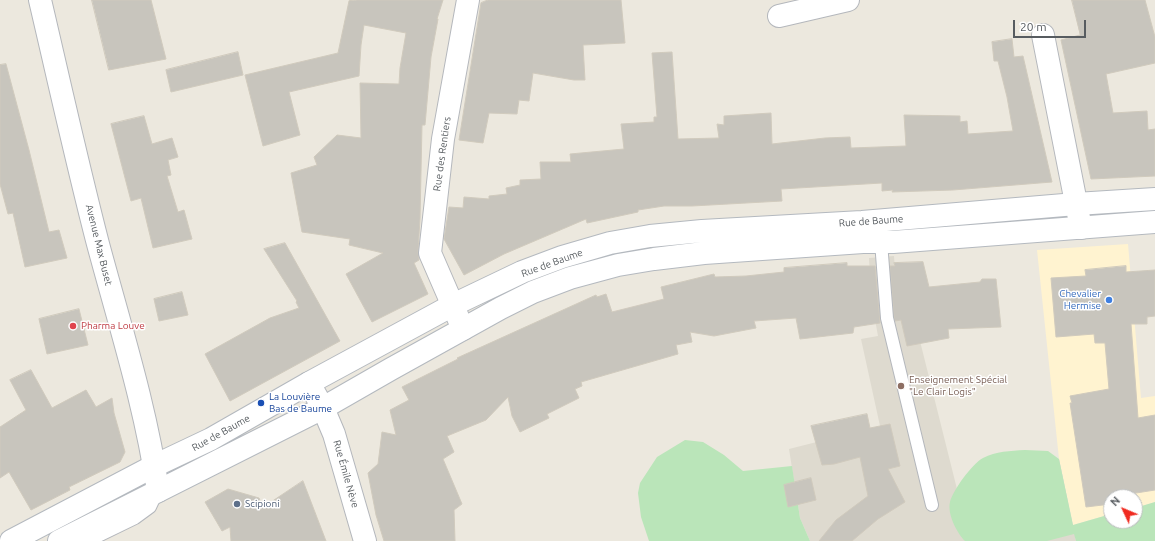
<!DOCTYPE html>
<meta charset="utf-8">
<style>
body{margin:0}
#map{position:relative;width:1155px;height:541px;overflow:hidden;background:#ece8de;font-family:Ubuntu,sans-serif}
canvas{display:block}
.north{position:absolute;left:1103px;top:489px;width:40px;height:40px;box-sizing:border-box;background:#fff;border:1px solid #bcbebf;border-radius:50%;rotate:314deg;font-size:11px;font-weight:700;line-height:16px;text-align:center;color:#575c60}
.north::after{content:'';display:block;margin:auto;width:14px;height:18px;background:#f02b20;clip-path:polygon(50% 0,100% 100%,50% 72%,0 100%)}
.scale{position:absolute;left:1013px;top:20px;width:73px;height:18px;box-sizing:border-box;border:2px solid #575c60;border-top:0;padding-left:5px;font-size:12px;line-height:14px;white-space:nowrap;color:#575c60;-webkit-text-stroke:3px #fff;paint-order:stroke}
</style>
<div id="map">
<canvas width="1155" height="541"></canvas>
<div class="north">N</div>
<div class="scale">20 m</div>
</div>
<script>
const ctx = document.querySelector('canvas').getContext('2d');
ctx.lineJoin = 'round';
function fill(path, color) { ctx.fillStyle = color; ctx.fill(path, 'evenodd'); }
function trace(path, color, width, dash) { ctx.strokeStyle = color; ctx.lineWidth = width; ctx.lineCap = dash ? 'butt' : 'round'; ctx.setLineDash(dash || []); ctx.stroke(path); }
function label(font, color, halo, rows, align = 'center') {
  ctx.font = font + ' Ubuntu,sans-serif'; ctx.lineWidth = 3; ctx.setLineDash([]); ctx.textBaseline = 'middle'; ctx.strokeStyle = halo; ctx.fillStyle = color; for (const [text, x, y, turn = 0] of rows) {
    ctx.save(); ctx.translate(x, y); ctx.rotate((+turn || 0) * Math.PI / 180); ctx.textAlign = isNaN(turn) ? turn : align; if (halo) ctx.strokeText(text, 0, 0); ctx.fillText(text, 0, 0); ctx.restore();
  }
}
fill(new Path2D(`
 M1128 244 1141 398 1155 396V502L1135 508V497H1111V514L1073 525 1059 459 1037 250Z`), '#fff3d0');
fill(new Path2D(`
 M894 256 898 318 914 317 957 489 1059 459 1076 541H810L800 518 789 449 880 426 861 339 878 336 871 298 869 258Z`), '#dedacf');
fill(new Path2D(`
 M685 440 703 442 724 455 743 471 792 466 800 518 810 541H649L641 517 638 493 640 483 657 457Z
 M1025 450 1048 451 1059 459 1073 525 1111 514V521H1135V508L1155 502V541H1076L1074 534 1047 541H965C957 533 947 514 950 502 953 490 972 464 983 458 996 451 1010 451 1025 450Z`), '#bae5b9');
const building = new Path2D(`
 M92 0H151L166 59 109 70Z
 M357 0H443L437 19H438L431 57 425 125H422L420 219 418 252 419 260 414 263 428 294 372 322 346 274 383 253 349 245 350 239 302 232 291 173 317 165 314 157 337 135 361 138 360 83 399 84 400 68 406 33 364 25 361 45 359 76 289 92 300 135 263 146 245 75 338 53 349 1Z
 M488 0H621L625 43 583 45 585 80H574L533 73 529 101 519 100 517 114 489 113 483 143 459 140 481 3Z
 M1072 0H1145L1155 37V63L1106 74 1113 113 1147 111 1148 130 1155 129V176L1091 179 1061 40 1080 35Z
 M1012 39 1014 57 1023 56 1052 182 953 190 892 192 893 190 882 191V183L781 189 782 201 692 206H664L638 210V212L587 223 586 219 504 254 464 275 444 239 449 207 463 208 464 197 489 199V196L507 194 506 188 520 185V180L541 179 540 162H571L570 154 624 149 621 124 654 122V117H657L652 53 672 52 678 139 719 138 717 124 724 125V116L771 113 772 144 825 138 850 137 851 148 906 146 904 115 960 116V122L967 121 968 134 1013 131 1007 97 998 61H994L992 42Z
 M238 52 243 75 171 92 166 70Z
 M6 64 29 150 49 232 59 230 67 258 25 267 13 213 8 214 0 184V65Z
 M144 116 152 144 172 138 178 157 168 160 171 175 167 176 178 212 184 210 192 239 153 248 141 198 131 201 111 124Z
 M285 243 340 341 230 401 205 354 270 318 299 308 296 302 297 301 264 249Z
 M923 262 929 287 980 282 982 279H996L1001 327 948 329 949 338 907 346 901 320 895 321 894 317 890 266H895L894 263Z
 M847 263V266H875L880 323 854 327 853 333 800 339 796 318 754 321 756 328 714 336 690 332 692 342 676 345 678 354 581 382 582 386 575 389 579 398 547 414 549 418 520 432 512 416 508 397 486 420 447 436 454 452 443 459 462 504 454 510 455 541H384L376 515 368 473 378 464 382 432 396 435 390 410 409 400 402 387 458 359 457 358 596 295 597 297 606 294 612 312 664 299 661 287 714 274 715 277 746 276 784 272V268Z
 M1126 266V272L1155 270V316L1147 317V324H1131L1138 418 1155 415V490L1111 497V504L1086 507 1070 403H1072L1070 396 1109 389 1105 343H1095L1094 334 1056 337 1051 278 1086 276 1085 270Z
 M182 292 188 315 159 321 154 299Z
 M79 309 88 345 47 354 39 319Z
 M31 370 52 408 86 390 96 407 112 398 114 413 125 452 120 462 69 487 70 490 31 510 9 472 0 478V427L26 410 10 380Z
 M867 414 870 428 890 424 900 466 888 469 905 502 878 519 852 541H819L836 520 868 496 860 457 834 464 822 465 811 426Z
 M811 478 816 500 788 507 784 485Z
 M303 481 326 541H231L230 527 222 531 205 502 228 489 259 498 263 507Z`);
fill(building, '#c8c5bd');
trace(building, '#d0cabd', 1);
const lane = new Path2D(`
 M881 242 887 318 932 505
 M73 538H94L135 518 150 507 157 492`);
const street = new Path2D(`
 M40 0C59 81 77 163 98 244 120 326 146 407 158 491
 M779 16 848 0
 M1043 35 1081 228
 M463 329 430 253 443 139 468 0
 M309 383 323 408 334 434 365 541`);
const secondary = new Path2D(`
 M11 541 154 466 211 439 309 383 453 305 522 272 562 257 610 243 650 236 702 231 862 222 1076 204 1155 199
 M59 541 323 408 391 369 501 308 533 292 570 278 618 265 654 259 704 253 863 242H893L1155 222`);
trace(lane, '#b4b7bc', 14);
trace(street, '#b4b7bc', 24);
trace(secondary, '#b4b9bf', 24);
trace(lane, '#fff', 12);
trace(street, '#fff', 22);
trace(secondary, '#fff', 22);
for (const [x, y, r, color] of [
 [1109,300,4,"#3f7fe0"],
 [73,326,4,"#e0444e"],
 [901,386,4,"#8d6e63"],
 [261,403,4,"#1a4fb4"],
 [237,504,4,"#5c6f8a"]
]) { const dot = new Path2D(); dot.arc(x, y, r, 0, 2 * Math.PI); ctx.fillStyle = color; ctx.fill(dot); trace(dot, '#fff', 1.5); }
label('10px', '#575c60', '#fff', [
 ["Rue des Rentiers",442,154,-82],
 ["Rue de Baume",871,221,-4],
 ["Avenue Max Buset",99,245,76],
 ["Rue de Baume",552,263,-20],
 ["Rue de Baume",221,433,-29],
 ["Rue Émile Nève",346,474,74]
]);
label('10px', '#366cbe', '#fff', [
 ["Chevalier",1101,294],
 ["Hermise",1101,306]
], 'right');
label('10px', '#be3a42', '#fff', [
 ["Pharma Louve",81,326]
], 'left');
label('10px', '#785e54', '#fff', [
 ["Enseignement Spécial",909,380],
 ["\"Le Clair Logis\"",909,392]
], 'left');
label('10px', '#164399', '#fff', [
 ["La Louvière",269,397],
 ["Bas de Baume",269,409]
], 'left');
label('10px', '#4e5e75', '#fff', [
 ["Scipioni",245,504]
], 'left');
</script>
